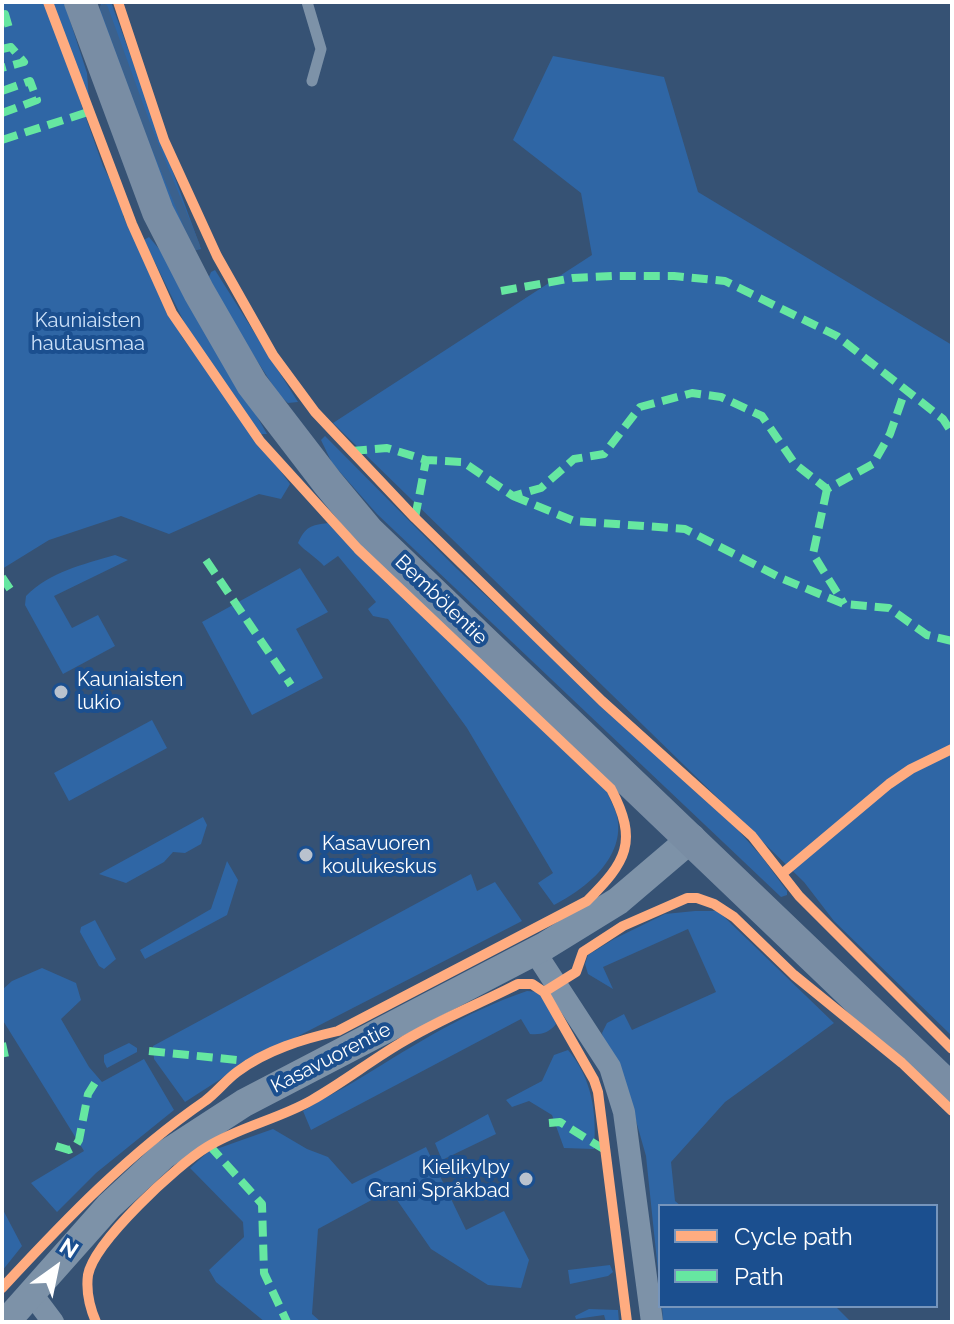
<!DOCTYPE html>
<meta charset="utf-8">
<style>
body{margin:0}
#map{position:relative;width:954px;height:1324px;overflow:hidden;background:#365274;font-family:Raleway,sans-serif}
canvas{display:block}
.frame{position:absolute;inset:0;border:4px solid #fff;pointer-events:none}
.legend{position:absolute;left:658px;top:1204px;width:280px;height:104px;box-sizing:border-box;background:#1b4f8f;border:2px solid #7695bc;margin:0;padding:10px 14px;list-style:none;font-size:24px;color:#fff}
.legend li{display:flex;align-items:center;gap:16px;height:40px}
.legend b{width:40px;border:2px solid #7695bc}
.north{position:absolute;left:16px;top:1228px;width:80px;height:80px;-webkit-text-stroke:6px #1b4f8f;paint-order:stroke;rotate:33deg;font-size:22px;font-weight:700;line-height:32px;text-align:center;color:#fff}
.north::after{content:'';display:block;margin:auto;width:28px;height:36px;background:#fff;clip-path:polygon(50% 0,100% 100%,50% 72%,0 100%)}
</style>
<div id="map">
<canvas width="954" height="1324"></canvas>
<div class="frame"></div>
<ul class="legend">
<li><b style="height:10px;background:#ffac80"></b>Cycle path</li>
<li><b style="height:10px;background:#66e7a1"></b>Path</li>
</ul>
<div class="north">N</div>
</div>
<script>
const ctx = document.querySelector('canvas').getContext('2d');
ctx.lineJoin = 'round';
function fill(path, color) { ctx.fillStyle = color; ctx.fill(path, 'evenodd'); }
function trace(path, color, width, dash) { ctx.strokeStyle = color; ctx.lineWidth = width; ctx.lineCap = dash ? 'butt' : 'round'; ctx.setLineDash(dash || []); ctx.stroke(path); }
function label(font, color, halo, rows, align = 'center') {
  ctx.font = font + ' Raleway,sans-serif'; ctx.lineWidth = 8; ctx.setLineDash([]); ctx.textBaseline = 'middle'; ctx.strokeStyle = halo; ctx.fillStyle = color; for (const [text, x, y, turn = 0] of rows) {
    ctx.save(); ctx.translate(x, y); ctx.rotate((+turn || 0) * Math.PI / 180); ctx.textAlign = isNaN(turn) ? turn : align; if (halo) ctx.strokeText(text, 0, 0); ctx.fillText(text, 0, 0); ctx.restore();
  }
}
fill(new Path2D(`
 M2 2H45L103 166 123 205V216L182 337 290 484 281 499 259 494 169 534 121 516 49 540 2 569Z
 M52 2H64L87 73 89 100 87 102Z
 M101 2H111L201 249 196 250 191 246 154 166 100 12Z
 M553 56 664 77 698 192 952 345V1036L834 921 804 882 333 423 592 255 581 193 513 140Z
 M149 237 165 256 267 434H259L186 326 144 240Z
 M215 270 298 402 288 403 279 395 227 314 209 277 211 272Z
 M325 436 455 567 737 829 762 857 787 891V895L781 897 377 514 332 463 321 440Z
 M328 523 607 792C610 800 615 808 617 816 626 857 586 889 554 905L538 883 553 873 467 728 388 619 373 616 368 609 376 602 338 556 324 566C316 557 306 552 298 543 305 527 311 525 328 523Z
 M115 555 128 560 54 596 72 628 98 615 115 646 63 674 25 605 26 596C51 571 82 565 115 555Z
 M300 568 328 612 296 629 323 678 252 715 202 622Z
 M152 720 167 748 69 801 54 773Z
 M203 817 207 825 201 844 185 853 173 852 164 862 126 883 99 874Z
 M227 861 238 880 227 915 145 959 140 950 211 909Z
 M471 874 477 891 495 882 522 921 244 1064 185 1102 154 1059 153 1046Z
 M695 911H718L834 1023 725 1102 671 1162 675 1201 681 1206H660V1290L646 1156 621 1068 604 1045 602 1033 607 1023 624 1014 632 1030 716 992 688 929 603 967 613 989 588 974 585 964 588 955 614 939 665 914Z
 M95 920 116 959 104 969 99 966 80 932 81 927Z
 M42 968 76 983 81 1000 61 1019 89 1067 102 1082 144 1059 174 1110 96 1173 57 1212 31 1183 84 1151 2 1019V990L12 981Z
 M527 991 540 992 552 1010 556 1024C549 1033 541 1035 530 1034L521 1019 311 1130 303 1111C322 1099 343 1089 362 1077 418 1043 463 1013 527 991Z
 M129 1043 137 1048V1052L107 1068 104 1062V1055Z
 M568 1050C592 1078 597 1113 594 1149L564 1148 552 1115 529 1101 512 1107 506 1100 542 1081 554 1055Z
 M488 1114 496 1134 442 1160 435 1143Z
 M273 1129 307 1149 328 1157 352 1184 426 1147 466 1230 504 1211 529 1260 521 1288 488 1285 431 1249 390 1190 318 1229 312 1314 321 1322H265L216 1282 209 1270 244 1237 243 1222 190 1168 208 1152Z
 M2 1208 22 1246 2 1271Z
 M610 1265 613 1272 608 1276 570 1284 568 1270Z
 M662 1306H835L851 1322H663Z
 M589 1309 618 1310 619 1322H606L604 1315 576 1319 575 1316Z`), '#2f66a5');
trace(new Path2D(`
 M104 8 148 129 196 246`), '#3b618d', 8);
trace(new Path2D(`
 M307 2 321 49 312 81`), '#7d92a8', 11);
trace(new Path2D(`
 M535 952 610 1067 624 1112 652 1322
 M32 1294 53 1322`), '#7d92a8', 22);
trace(new Path2D(`
 M6 1322 109 1206 164 1155 244 1103 545 946 618 901 692 838`), '#7d92a8', 28);
trace(new Path2D(`
 M80 2 158 212 199 292 252 384 328 483 368 531 952 1090`), '#798da4', 32);
trace(new Path2D(`
 M2 15 5 14 9 28 2 30
 M2 49 11 47 24 62 2 68
 M2 91 30 81 37 100 2 113
 M2 140 88 112
 M501 291 573 278 613 276H674L725 281 837 336 943 419 952 433
 M351 451 387 448 426 460 463 462 513 496 541 488 574 459 604 454 640 407 692 393 721 397 762 416 795 464 827 489 873 464 890 434 905 391
 M827 489 813 554 844 604
 M513 496 574 521 685 529 783 579 844 604 889 608 927 635 952 641
 M415 518 426 460
 M206 560 291 685
 M2 577 10 589
 M2 1043 5 1057
 M149 1051 237 1060 247 1065
 M549 1123 560 1122 605 1150
 M209 1145 262 1204 264 1273 287 1322
 M56 1146 69 1150 75 1147 79 1140 88 1094 98 1078`), '#66e7a1', 8, [16, 8]);
trace(new Path2D(`
 M118 2 164 140 217 256 273 355 315 412 415 518 602 701 752 836 799 896 952 1049
 M783 873 889 784 911 769 952 749
 M544 992 594 1080 598 1092 627 1322
 M2 1288C65 1220 128 1154 205 1101 216 1093 225 1081 237 1072 266 1050 303 1039 338 1031L587 901C626 862 639 842 611 789L358 549 260 441 172 313 132 224 48 2
 M96 1322C90 1308 86 1290 88 1275 94 1242 177 1165 207 1147 239 1127 279 1119 312 1100 342 1083 369 1062 399 1044 436 1021 479 1004 518 984H532L544 992 576 972 583 952 623 926 687 898H697L714 904 734 917 794 975 902 1063 952 1111`), '#ffac80', 10);
for (const [x, y, r, color] of [
 [61,692,8,"#b9c2ce"],
 [306,855,8,"#b9c2ce"],
 [526,1179,8,"#b9c2ce"]
]) { const dot = new Path2D(); dot.arc(x, y, r, 0, 2 * Math.PI); ctx.fillStyle = color; ctx.fill(dot); trace(dot, '#1b4f8f', 3); }
label('20px', '#cfe3fa', '#1b4f8f', [
 ["Kauniaisten",88,321],
 ["hautausmaa",88,344]
]);
label('20px', '#fff', '#1b4f8f', [
 ["Bembölentie",441,600,44],
 ["Kasavuorentie",331,1058,-27]
]);
label('20px', '#fff', '#1b4f8f', [
 ["Kauniaisten",77,680],
 ["lukio",77,703],
 ["Kasavuoren",322,844],
 ["koulukeskus",322,867],
 ["Kielikylpy",510,1168,"right"],
 ["Grani Språkbad",510,1191,"right"]
], 'left');
</script>
